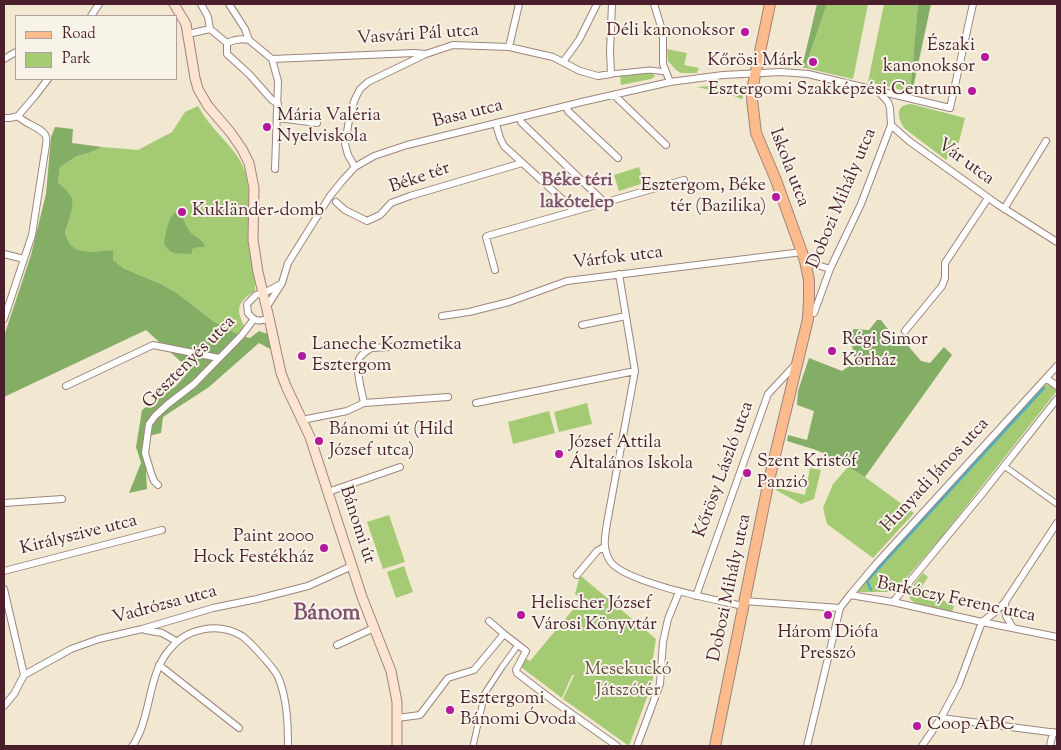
<!DOCTYPE html>
<meta charset="utf-8">
<style>
body{margin:0}
#map{position:relative;width:1061px;height:750px;overflow:hidden;background:#f2e8d2;font-family:"Sorts Mill Goudy",serif}
canvas{display:block}
.frame{position:absolute;inset:0;border:5px solid #4a1f2b;pointer-events:none}
.legend{position:absolute;left:15px;top:15px;width:162px;height:65px;box-sizing:border-box;background:#f7f3e8;border:1px solid #b29e9c;margin:0;padding:6px 9px;list-style:none;font-size:15px;color:#4a1f2b}
.legend li{display:flex;align-items:center;gap:10px;height:25px}
.legend b{width:25px;border:1px solid #b29e9c}
</style>
<div id="map">
<canvas width="1061" height="750"></canvas>
<div class="frame"></div>
<ul class="legend">
<li><b style="height:6px;background:#fbbb8c"></b>Road</li>
<li><b style="height:14px;background:#a5ca74"></b>Park</li>
</ul>
</div>
<script>
const ctx = document.querySelector('canvas').getContext('2d');
ctx.lineJoin = 'round';
function fill(path, color) { ctx.fillStyle = color; ctx.fill(path, 'evenodd'); }
function trace(path, color, width, dash) { ctx.strokeStyle = color; ctx.lineWidth = width; ctx.lineCap = dash ? 'butt' : 'round'; ctx.setLineDash(dash || []); ctx.stroke(path); }
function label(font, color, halo, rows, align = 'center') {
  ctx.font = font + ' "Sorts Mill Goudy",serif'; ctx.lineWidth = 4; ctx.setLineDash([]); ctx.textBaseline = 'middle'; ctx.strokeStyle = halo; ctx.fillStyle = color; for (const [text, x, y, turn = 0] of rows) {
    ctx.save(); ctx.translate(x, y); ctx.rotate((+turn || 0) * Math.PI / 180); ctx.textAlign = isNaN(turn) ? turn : align; if (halo) ctx.strokeText(text, 0, 0); ctx.fillText(text, 0, 0); ctx.restore();
  }
}
fill(new Path2D(`
 M827 4H868L853 79 805 68Z
 M884 4H918L910 92 868 82Z
 M667 49 687 53 684 65 699 68 697 73H681L676 70 668 61Z
 M651 72 655 76 654 77 651 79 621 85 620 75Z
 M724 85C733 85 737 86 743 93V98L741 99 732 95 697 87Z
 M911 104 965 118 959 142 946 160 904 128C898 118 894 105 911 104Z
 M198 106C202 113 206 119 211 125 224 141 241 155 246 175 252 196 247 220 248 241 250 258 256 274 255 291 246 297 236 303 240 316 241 320 243 323 244 327L239 335 213 321 177 293 161 284 123 268 113 260V250C100 252 79 256 70 244 68 241 66 236 65 232L71 213 58 183 60 167 77 156 89 153 102 147 138 150 172 132 185 112Z
 M639 167 644 183 619 191 614 175Z
 M1049 384 1056 389V392L941 538 894 592H859L857 590 873 572 1044 385Z
 M587 403 592 424 559 432 554 412Z
 M549 411 555 433 513 444 508 422Z
 M848 467 865 477 914 513 873 558 827 524 823 508 833 484Z
 M810 468 821 470 814 499 801 504 776 490 777 488 805 495Z
 M389 515 405 562 383 569 367 522Z
 M404 566 413 592 396 598 387 572Z
 M923 573 928 577 921 588 954 606 952 612 915 603 910 599 909 591Z
 M581 576 656 639 653 657V681L629 746 563 699 574 675H572L562 698 521 667 525 658 530 661 581 600 575 594 579 579Z`), '#a5ca74');
fill(new Path2D(`
 M817 4H827L805 68 802 67Z
 M918 4H931L912 93 910 92Z
 M55 127 73 129 72 143 102 147 89 153 77 156 60 167 58 183C63 187 70 193 72 199 74 208 68 223 65 232 66 236 68 241 70 244 80 256 100 251 113 250V260L123 268 161 284 177 293 213 321 239 335 250 338 259 331 268 334 272 350 259 343 209 387 163 417 161 433 145 437 150 465 146 472 147 489 129 493 141 463 136 447 142 410 176 386 190 370 146 330 4 397V336L31 255 46 194 51 137Z
 M177 211C184 216 184 223 188 229 192 237 202 237 205 247H198L192 249V254C179 253 171 256 164 244 166 234 167 217 177 211Z
 M877 320H881L887 328 904 341 921 361 930 363 944 347 952 355 865 477 848 467 835 463 826 454 813 449 787 441 788 435 807 440 814 411 797 405 798 391 809 358 842 371 855 362 852 345 848 335 854 329 869 330Z`), '#84ae66');
trace(new Path2D(`
 M871 590 867 581 1044 388`), '#4aadc9', 2.5);
const pedestrian = new Path2D(`
 M611 74 650 70 666 72
 M1004 466 1057 504
 M473 746 485 693 502 667 518 645`);
const minor = new Path2D(`
 M201 4 208 17 210 29 227 43
 M229 4 245 29 249 40 272 59
 M654 4 663 33V64L670 82
 M91 16 99 4
 M188 34 210 29
 M227 43V54L249 74 272 100 278 104
 M227 43C235 39 241 38 249 40
 M509 47 519 4
 M4 59 16 52
 M272 59 414 53 426 54 453 45 509 47 553 57 580 71 598 76 611 74 610 51 612 4
 M272 59 278 81 275 169
 M563 62 579 40 597 4
 M614 95 666 145
 M567 106 568 111 618 158
 M18 116 35 96 48 79
 M520 117 521 122 605 203
 M4 118H10L18 116
 M278 118 317 123
 M496 124 500 138 504 146 575 211
 M891 125 909 141 997 204 1057 242
 M355 167 348 155 345 144 350 114 355 99 360 89 368 82 424 55
 M336 202 345 210 367 221 380 215 391 203 410 196 522 163
 M1004 209 1046 141
 M4 254 24 259
 M805 261 830 269
 M495 270 486 237 487 236 684 180
 M619 274 635 371 607 523C605 537 602 548 610 561 623 582 716 600 743 606
 M266 308 282 283 288 263 330 196 343 180 355 167 374 156 407 145 586 101 670 82 723 75 781 72 808 74 950 108 973 4
 M814 313 830 269 861 204 891 125 890 108 888 102 879 92
 M442 316 469 312 509 302 567 281 802 252
 M269 318C259 322 255 322 248 313L247 304 256 295 268 291 279 285
 M4 319 32 235 46 145C46 144 47 138 46 137 44 128 24 124 18 116
 M582 325 626 316
 M905 331 942 286 945 278V263L988 198
 M1046 378 1057 386
 M66 386 153 345 219 358
 M364 403C362 392 355 369 359 359 362 353 367 351 371 348L444 344
 M476 403 635 371
 M302 420 347 411 364 403 448 397
 M158 485 154 481 151 473 145 453 149 424 155 416 168 404 194 384 241 336 254 319
 M328 492 400 467
 M4 503 62 499
 M4 571 162 530
 M577 575 597 551 604 547
 M4 589 24 675
 M850 595 893 602 982 622 1057 637
 M696 596 768 394 795 365
 M744 601 840 608
 M893 602 982 494 1057 399
 M1005 602 1006 616 1013 628
 M489 621 504 634
 M982 622 994 613 1005 602 1057 523
 M145 630 162 633 176 641
 M337 645 374 628
 M159 665 239 728
 M4 706 14 694 24 675 71 649 99 639 142 629 213 608 257 599 308 586 352 566
 M397 718 420 715 448 678 474 670 504 634 526 651 516 670 517 673 555 702 617 746
 M941 718 1057 733
 M132 746 134 744C137 738 141 731 143 723 151 699 152 669 170 649 187 628 218 622 242 636 250 642 257 650 263 657 269 664 276 671 279 679 287 700 288 723 288 746
 M637 746 660 684 663 642 668 619 679 592
 M807 746 840 608 850 595 876 564 1057 366
 M922 746 941 718 959 684 982 622
 M1050 746 1053 732`);
const secondary = new Path2D(`
 M174 4 186 24 195 78 198 89 208 106 231 133 242 149 249 163 254 188 253 240 258 272 269 318 281 373 286 386 310 437 362 597 391 671 397 702V746`);
const primary = new Path2D(`
 M715 746 769 480 808 319 809 298V280L805 261 776 180 756 133 752 99 753 85 770 4`);
trace(pedestrian, '#9e847e', 7);
trace(minor, '#9e847e', 8);
trace(secondary, '#9e847e', 11);
trace(primary, '#9e847e', 12);
trace(pedestrian, '#fff', 5);
trace(minor, '#fff', 6);
trace(secondary, '#fde4d1', 9);
trace(primary, '#fbbb8c', 10);
for (const [x, y, r, color] of [
 [745,32,5,"#b5179e"],
 [985,57,5,"#b5179e"],
 [813,62,5,"#b5179e"],
 [972,91,5,"#b5179e"],
 [267,127,5,"#b5179e"],
 [776,197,5,"#b5179e"],
 [182,212,5,"#b5179e"],
 [832,351,5,"#b5179e"],
 [302,356,5,"#b5179e"],
 [319,441,5,"#b5179e"],
 [559,454,5,"#b5179e"],
 [747,473,5,"#b5179e"],
 [324,548,5,"#b5179e"],
 [521,615,5,"#b5179e"],
 [828,615,5,"#b5179e"],
 [450,710,5,"#b5179e"],
 [917,726,5,"#b5179e"]
]) { const dot = new Path2D(); dot.arc(x, y, r, 0, 2 * Math.PI); ctx.fillStyle = color; ctx.fill(dot); trace(dot, '#f7f3e8', 2); }
label('18px', '#4a1f2b', '#f7f3e8', [
 ["Déli kanonoksor",735,32,"right"],
 ["Északi",975,47,"right"],
 ["kanonoksor",975,68,"right"],
 ["Kőrösi Márk",803,62,"right"],
 ["Esztergomi Szakképzési Centrum",962,91,"right"],
 ["Mária Valéria",277,117],
 ["Nyelviskola",277,138],
 ["Esztergom, Béke",766,187,"right"],
 ["tér (Bazilika)",766,208,"right"],
 ["Kukländer-domb",192,212],
 ["Régi Simor",842,341],
 ["Kórház",842,362],
 ["Laneche Kozmetika",312,346],
 ["Esztergom",312,367],
 ["Bánomi út (Hild",329,431],
 ["József utca)",329,452],
 ["József Attila",569,444],
 ["Általános Iskola",569,465],
 ["Szent Kristóf",757,463],
 ["Panzió",757,484],
 ["Paint 2000",314,538,"right"],
 ["Hock Festékház",314,559,"right"],
 ["Helischer József",531,605],
 ["Városi Könyvtár",531,626],
 ["Három Diófa",828,634,"center"],
 ["Presszó",828,655,"center"],
 ["Esztergomi",460,700],
 ["Bánomi Óvoda",460,721],
 ["Coop ABC",927,726]
], 'left');
label('18px', '#4a1f2b', '#f7f3e8', [
 ["Vasvári Pál utca",418,36,-4],
 ["Basa utca",468,115,-14],
 ["Vár utca",965,163,36],
 ["Iskola utca",788,168,69],
 ["Béke tér",420,179,-19],
 ["Dobozi Mihály utca",843,199,-67],
 ["Várfok utca",618,259,-7],
 ["Gesztenyés utca",190,363,-45],
 ["Kőrösy László utca",725,470,-70],
 ["Hunyadi János utca",936,476,-47],
 ["Bánomi út",356,525,72],
 ["Királyszive utca",79,536,-14],
 ["Dobozi Mihály utca",731,588,-78],
 ["Barkóczy Ferenc utca",956,601,12],
 ["Vadrózsa utca",165,606,-15]
]);
label('18px', '#655241', '#f7f3e8', [
 ["Mesekuckó",628,671],
 ["Játszótér",628,692]
]);
label('bold 19px', '#7e516c', '#f7f3e8', [
 ["Béke téri",577,182],
 ["lakótelep",577,204]
]);
label('bold 22px', '#7e516c', '#f7f3e8', [
 ["Bánom",327,615]
]);
</script>
